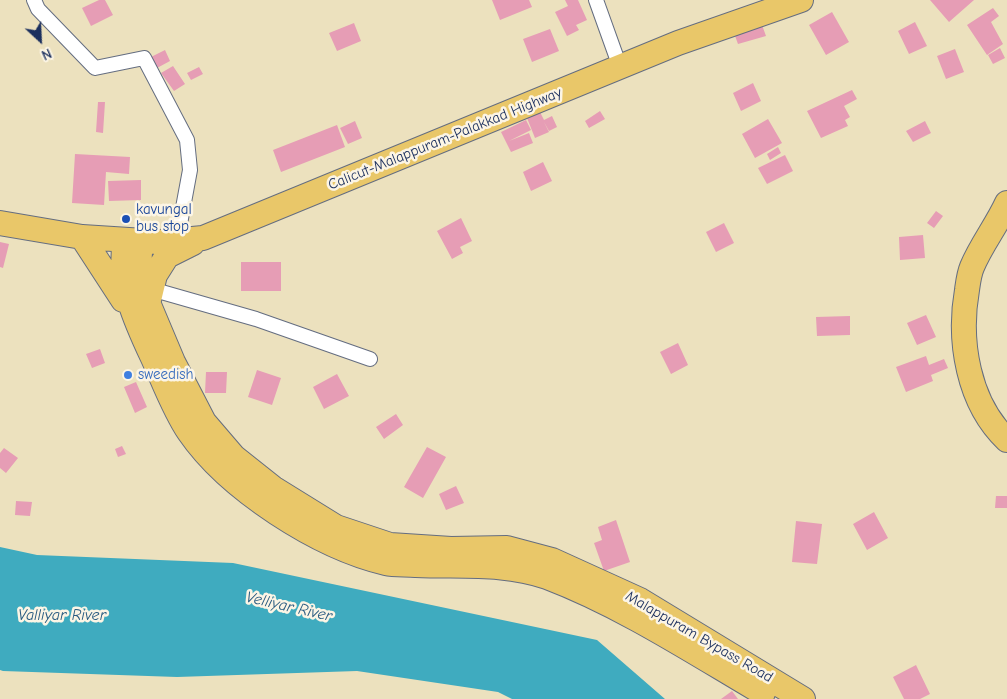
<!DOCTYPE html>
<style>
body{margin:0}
#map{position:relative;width:1007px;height:699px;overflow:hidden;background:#ece1be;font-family:"Comic Neue",sans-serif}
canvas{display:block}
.north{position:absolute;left:15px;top:15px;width:50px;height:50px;-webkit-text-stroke:4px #fcf5e5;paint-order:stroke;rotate:155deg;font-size:14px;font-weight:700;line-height:20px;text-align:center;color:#1b2f5e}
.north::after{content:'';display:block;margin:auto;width:18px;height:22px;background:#1b2f5e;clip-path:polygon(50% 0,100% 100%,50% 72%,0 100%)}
</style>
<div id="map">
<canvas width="1007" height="699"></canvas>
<div class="north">N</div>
</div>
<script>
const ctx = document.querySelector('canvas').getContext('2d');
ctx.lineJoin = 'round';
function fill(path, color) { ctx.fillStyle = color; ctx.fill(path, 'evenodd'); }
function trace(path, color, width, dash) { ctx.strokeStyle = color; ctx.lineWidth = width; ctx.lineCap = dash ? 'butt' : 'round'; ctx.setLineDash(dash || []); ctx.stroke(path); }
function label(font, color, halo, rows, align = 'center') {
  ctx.font = font + ' "Comic Neue",sans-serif'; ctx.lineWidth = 5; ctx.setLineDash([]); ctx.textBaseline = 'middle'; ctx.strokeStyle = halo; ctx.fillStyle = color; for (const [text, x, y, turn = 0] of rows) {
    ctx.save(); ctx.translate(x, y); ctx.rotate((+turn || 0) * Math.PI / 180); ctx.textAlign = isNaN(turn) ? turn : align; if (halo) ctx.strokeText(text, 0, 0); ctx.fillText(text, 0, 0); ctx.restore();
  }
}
fill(new Path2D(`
 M0 547 37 555 233 563 597 640 665 699H512L498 692 357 671 177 677 3 671 0 670Z`), '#3fabbf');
fill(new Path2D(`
 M99 0H105L113 15 91 26 82 8Z
 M492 0H529L532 7 500 20Z
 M565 0H578L587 20 576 25 579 30 567 36 555 12 568 6Z
 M930 0H974L949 22Z
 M993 8 999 16 991 22 1003 44 987 55 967 25Z
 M832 12 849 42 826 55 809 25Z
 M915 22 927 46 909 54 898 31Z
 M354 23 361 41 337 51 329 33Z
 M762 25 766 36 738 44 734 33Z
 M550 29 559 51 532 62 523 39Z
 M1000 48 1005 58 993 64 988 55Z
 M955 49 964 72 946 79 937 56Z
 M165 50 170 61 157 68 151 57Z
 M173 66 185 84 174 91 161 73Z
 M199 67 203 74 191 80 187 73Z
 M753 83 761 101 741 111 733 93Z
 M852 90 857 99 844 106 850 117 845 120 848 126 821 138 807 111Z
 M98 102H105L103 133 96 132Z
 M600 111 605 119 589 128 585 121Z
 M540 112 544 120 552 116 557 127 549 131 544 122 549 132 535 138 527 118Z
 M768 119 782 143 755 158 742 134Z
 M526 120 531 130 509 141 529 133 533 143 511 152 501 132Z
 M355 121 362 138 348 144 340 128Z
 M925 121 931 133 913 142 906 131Z
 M337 125 345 147 281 172 273 150Z
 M778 147 781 153 770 160 767 154Z
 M75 154 130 157 129 174 106 172 104 205 72 203Z
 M785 155 793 171 767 184 758 168Z
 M543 162 552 181 531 191 523 172Z
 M141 180V200L109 201 108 181Z
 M936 211 943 216 934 228 927 223Z
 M461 218 472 241 460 247 463 253 452 259 437 231Z
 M724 223 734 243 716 252 706 232Z
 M923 235 925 258 900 260 899 237Z
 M0 242 9 244 3 268 0 267Z
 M241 262H281V291H241Z
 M926 315 936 337 917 345 907 323Z
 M850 316V335L817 336 816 317Z
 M678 343 688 365 671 374 660 352Z
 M100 349 105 363 92 368 86 354Z
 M926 356 929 365 944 359 948 368 931 375 933 381 906 392 896 367Z
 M257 370 281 378 272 405 248 397Z
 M206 372H227L226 393H205Z
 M337 374 349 396 324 409 313 387Z
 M136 382 147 407 135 413 124 387Z
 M396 414 403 425 384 439 376 427Z
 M122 446 126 454 118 457 115 449Z
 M427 447 446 457 423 498 404 487Z
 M4 448 18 458 6 473 0 468V453Z
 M456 486 464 503 446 510 439 494Z
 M996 496H1007V508H995Z
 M16 501 32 502 30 516 15 515Z
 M874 512 888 538 867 550 853 524Z
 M616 520 630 562 604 571 594 543 602 540 598 527Z
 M796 521 822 524 817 564 792 562Z
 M916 665 930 694 920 699H904L893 677Z
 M732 691 738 699H721Z`), '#e69db5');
const street = new Path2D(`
 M34 0 38 9 95 68 144 58 187 140 190 170 177 240
 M596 0 620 67
 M151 289 256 319 370 359`);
const highway = new Path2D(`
 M1007 203C997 225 981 245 972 267 969 274 968 283 967 290 958 341 968 403 1007 440
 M0 223 82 237 160 242 203 238 678 43 801 0
 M82 237 123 300
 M125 240C118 283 135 320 153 358 164 382 174 410 189 432 228 489 318 547 386 563 395 565 406 564 416 565 460 567 505 562 547 577 623 606 693 652 763 693
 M141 241 139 265 141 286 173 362 204 422 234 457 273 488 336 527 390 545 451 549 507 548 552 560 640 600 803 699
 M148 304 155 275 167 256 193 243`);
trace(street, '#646d80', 16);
trace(highway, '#646d80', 26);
trace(street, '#fff', 14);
trace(highway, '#e9c769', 24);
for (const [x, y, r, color] of [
 [126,219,5,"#1a4fb4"],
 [128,375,5,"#3f7fe0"]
]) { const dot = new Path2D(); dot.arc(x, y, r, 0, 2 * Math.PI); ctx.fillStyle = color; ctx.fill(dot); trace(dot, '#fcf5e5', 2); }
label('15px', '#1b2f5e', '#fcf5e5', [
 ["Calicut-Malappuram-Palakkad Highway",445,139,-22],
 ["Malappuram Bypass Road",699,637,30]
]);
label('15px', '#164399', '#fcf5e5', [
 ["kavungal",136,210],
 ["bus stop",136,227]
], 'left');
label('15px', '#366cbe', '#fcf5e5', [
 ["sweedish",138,375]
], 'left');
label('italic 16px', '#285a80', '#fcf5e5', [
 ["Velliyar River",289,607,13],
 ["Valliyar River",62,615]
]);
</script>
